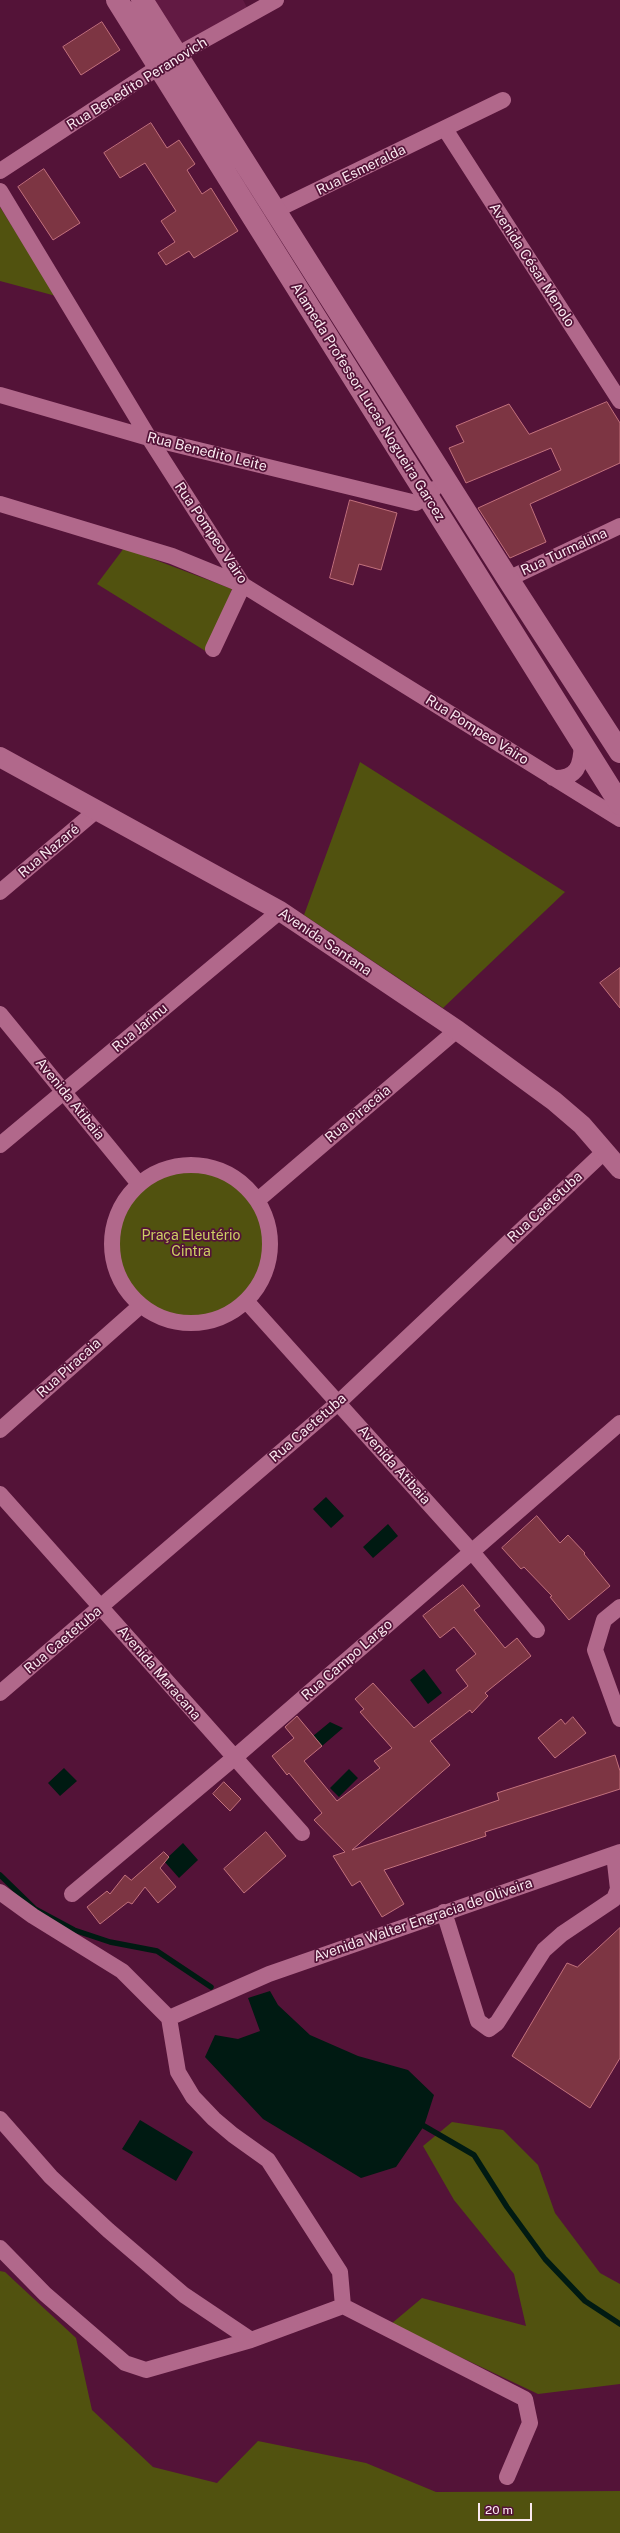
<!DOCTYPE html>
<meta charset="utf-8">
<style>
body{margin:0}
#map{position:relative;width:620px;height:2533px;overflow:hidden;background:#541338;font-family:"Public Sans",sans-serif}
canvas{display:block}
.scale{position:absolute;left:478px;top:2503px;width:54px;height:18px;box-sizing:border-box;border:2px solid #fae9f0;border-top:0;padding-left:5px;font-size:12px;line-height:14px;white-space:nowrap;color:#fae9f0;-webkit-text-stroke:3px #541338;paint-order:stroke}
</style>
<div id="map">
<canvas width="620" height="2533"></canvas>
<div class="scale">20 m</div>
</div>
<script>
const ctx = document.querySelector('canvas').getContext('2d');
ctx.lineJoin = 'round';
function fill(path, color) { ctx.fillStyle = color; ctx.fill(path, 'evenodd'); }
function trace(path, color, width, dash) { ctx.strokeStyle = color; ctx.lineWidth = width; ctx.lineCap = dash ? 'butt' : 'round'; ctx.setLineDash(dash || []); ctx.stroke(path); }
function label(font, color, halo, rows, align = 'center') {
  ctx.font = font + ' "Public Sans",sans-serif'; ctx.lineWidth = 3.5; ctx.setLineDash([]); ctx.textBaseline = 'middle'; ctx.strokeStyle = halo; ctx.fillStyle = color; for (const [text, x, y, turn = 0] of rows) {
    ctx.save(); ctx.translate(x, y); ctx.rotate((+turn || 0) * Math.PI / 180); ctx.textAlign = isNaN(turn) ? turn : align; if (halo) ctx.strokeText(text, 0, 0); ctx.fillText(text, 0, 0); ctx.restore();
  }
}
fill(new Path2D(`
 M142 0H243L251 15 177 55Z`), '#621a43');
fill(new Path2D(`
 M0 207 56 296 0 281Z
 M124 548 232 589 207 652 97 584Z
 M360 762 565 892 443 1008 304 915Z
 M112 1244a79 79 0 1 1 158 0a79 79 0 1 1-158 0Z
 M452 2122 503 2130 538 2165 555 2213 600 2273 620 2284V2384L538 2394 391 2324 422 2298 526 2326 514 2274 454 2200 423 2146Z
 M0 2271 5 2272 76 2338 92 2410 153 2467 217 2483 258 2441 366 2463 436 2492 620 2491V2533H0Z`), '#51520f');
fill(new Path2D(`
 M326 1497 344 1516 331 1528 313 1509Z
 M388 1524 398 1536 373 1558 363 1547Z
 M424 1669 442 1693 428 1704 410 1680Z
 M330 1722 343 1728 322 1746 313 1736Z
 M64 1768 77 1781 60 1796 48 1783Z
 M349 1769 358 1778 339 1797 330 1788Z
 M183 1843 198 1860 179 1878 164 1861Z
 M270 1991 278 2005 310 2035 358 2056 408 2070 434 2095 424 2126 396 2167 361 2178 263 2119 205 2057 215 2035 238 2039 260 2031 248 1998Z
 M140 2120 193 2152 176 2181 122 2149Z`), '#001a12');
trace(new Path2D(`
 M0 1875 35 1909 74 1930 110 1942 157 1951 211 1987
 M424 2126 474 2155 507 2207 545 2259 585 2301 620 2324`), '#001a12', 5.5);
const building = new Path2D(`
 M102 22 120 50 81 75 63 47Z
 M151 123 167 148 179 140 195 164 187 170 202 194 211 188 238 231 194 258 189 251 166 265 158 253 175 242 161 221 176 211 145 163 120 178 104 153Z
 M44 169 80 223 53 240 18 187Z
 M607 402 620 423V463L530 504 546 542 510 558 478 508 561 470 551 448 466 483 449 448 464 442 456 426 509 404 529 434Z
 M350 500 397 513 381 570 359 564 353 585 330 578Z
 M620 968V1008L600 983Z
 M537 1516 560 1543 568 1535 585 1553 584 1554 610 1586 569 1620 550 1597 552 1596 524 1567 521 1569 502 1548Z
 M463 1585 480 1606 474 1610 505 1648 517 1638 531 1656 485 1693 488 1696 472 1713 470 1710 430 1741 450 1765 352 1850 499 1800 497 1793 615 1755 620 1771V1789L485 1832 486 1836 384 1870 404 1904 382 1917 360 1881 352 1886 333 1856 345 1852 314 1820 322 1813 289 1773 287 1775 272 1756 294 1738 285 1727 297 1716 322 1746 304 1761 337 1801 380 1768 374 1761 392 1748 360 1712 364 1709 355 1699 373 1683 414 1728 468 1686 456 1670 476 1654 454 1627 440 1638 423 1616Z
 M573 1717 586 1733 555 1758 538 1738 561 1719 565 1724Z
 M224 1782 241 1799 230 1811 213 1794Z
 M266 1832 286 1856 244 1893 224 1869Z
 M164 1852 169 1857 160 1868 176 1887 158 1903 145 1887 132 1904 128 1902 100 1924 87 1907 107 1891 110 1894 125 1875 131 1880Z
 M620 1928V2058L590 2108 512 2056 567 1963 577 1967Z`);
fill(building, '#7d3543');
trace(building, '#c2717d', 1);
trace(new Path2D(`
 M445 129 620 401
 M0 171 177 55 276 0
 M0 191 149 438 243 585 620 819
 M276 210 503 100
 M0 395 149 438 416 503 434 489
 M0 504 172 556 243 585
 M508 579 620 526
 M213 649 243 585
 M553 778C578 779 581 765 582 743
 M0 892 97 810
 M0 1014 139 1184
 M0 1145 280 911
 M112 1244a79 79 0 1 1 158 0a79 79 0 1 1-158 0Z
 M259 1199 457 1030
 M248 1303 473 1553 537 1630
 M0 1430 139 1307
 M0 1494 302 1833
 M620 1607 604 1620 595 1650 620 1719
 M0 1693 338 1403 605 1151
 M0 1892 33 1916 122 1971 169 2018 178 2072 193 2097 214 2119 233 2135 268 2160 340 2272 343 2306 525 2399 530 2423 507 2477
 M72 1894 234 1758 620 1423
 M444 1912 478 2021 489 2029 497 2023 544 1950 562 1934 614 1899 618 1889 614 1854
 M169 2018 269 1974 620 1852
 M0 2119 51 2177 108 2230 184 2295 251 2340
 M0 2248 45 2294 125 2363 146 2370 251 2340 343 2306`), '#b1688b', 16);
trace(new Path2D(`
 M0 757 280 911 457 1030 554 1101 582 1125 620 1169`), '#b1688b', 20);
trace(new Path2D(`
 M117 0 620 804
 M142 0 508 579 620 752`), '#b1688b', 22);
label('14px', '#fae9f0', '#541338', [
 ["Rua Benedito Peranovich",137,84,-32],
 ["Rua Esmeralda",361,170,-26],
 ["Avenida César Menolo",532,265,57],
 ["Alameda Professor Lucas Nogueira Garcez",368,402,58],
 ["Rua Benedito Leite",207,452,14],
 ["Rua Pompeo Vairo",211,533,56],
 ["Rua Turmalina",564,552,-25],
 ["Rua Pompeo Vairo",477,730,32],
 ["Rua Nazaré",49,851,-40],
 ["Avenida Santana",325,942,34],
 ["Rua Jarinu",140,1028,-40],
 ["Avenida Atibaia",70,1099,51],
 ["Rua Piracaia",358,1114,-40],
 ["Rua Caetetuba",545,1207,-43],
 ["Rua Piracaia",69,1368,-42],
 ["Rua Caetetuba",308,1428,-41],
 ["Avenida Atibaia",394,1465,48],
 ["Rua Caetetuba",63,1640,-40],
 ["Rua Campo Largo",347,1660,-41],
 ["Avenida Maracana",159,1673,49],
 ["Avenida Walter Engracia de Oliveira",423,1920,-19]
]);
label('14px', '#cccf64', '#541338', [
 ["Praça Eleutério",191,1236],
 ["Cintra",191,1252]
]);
</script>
